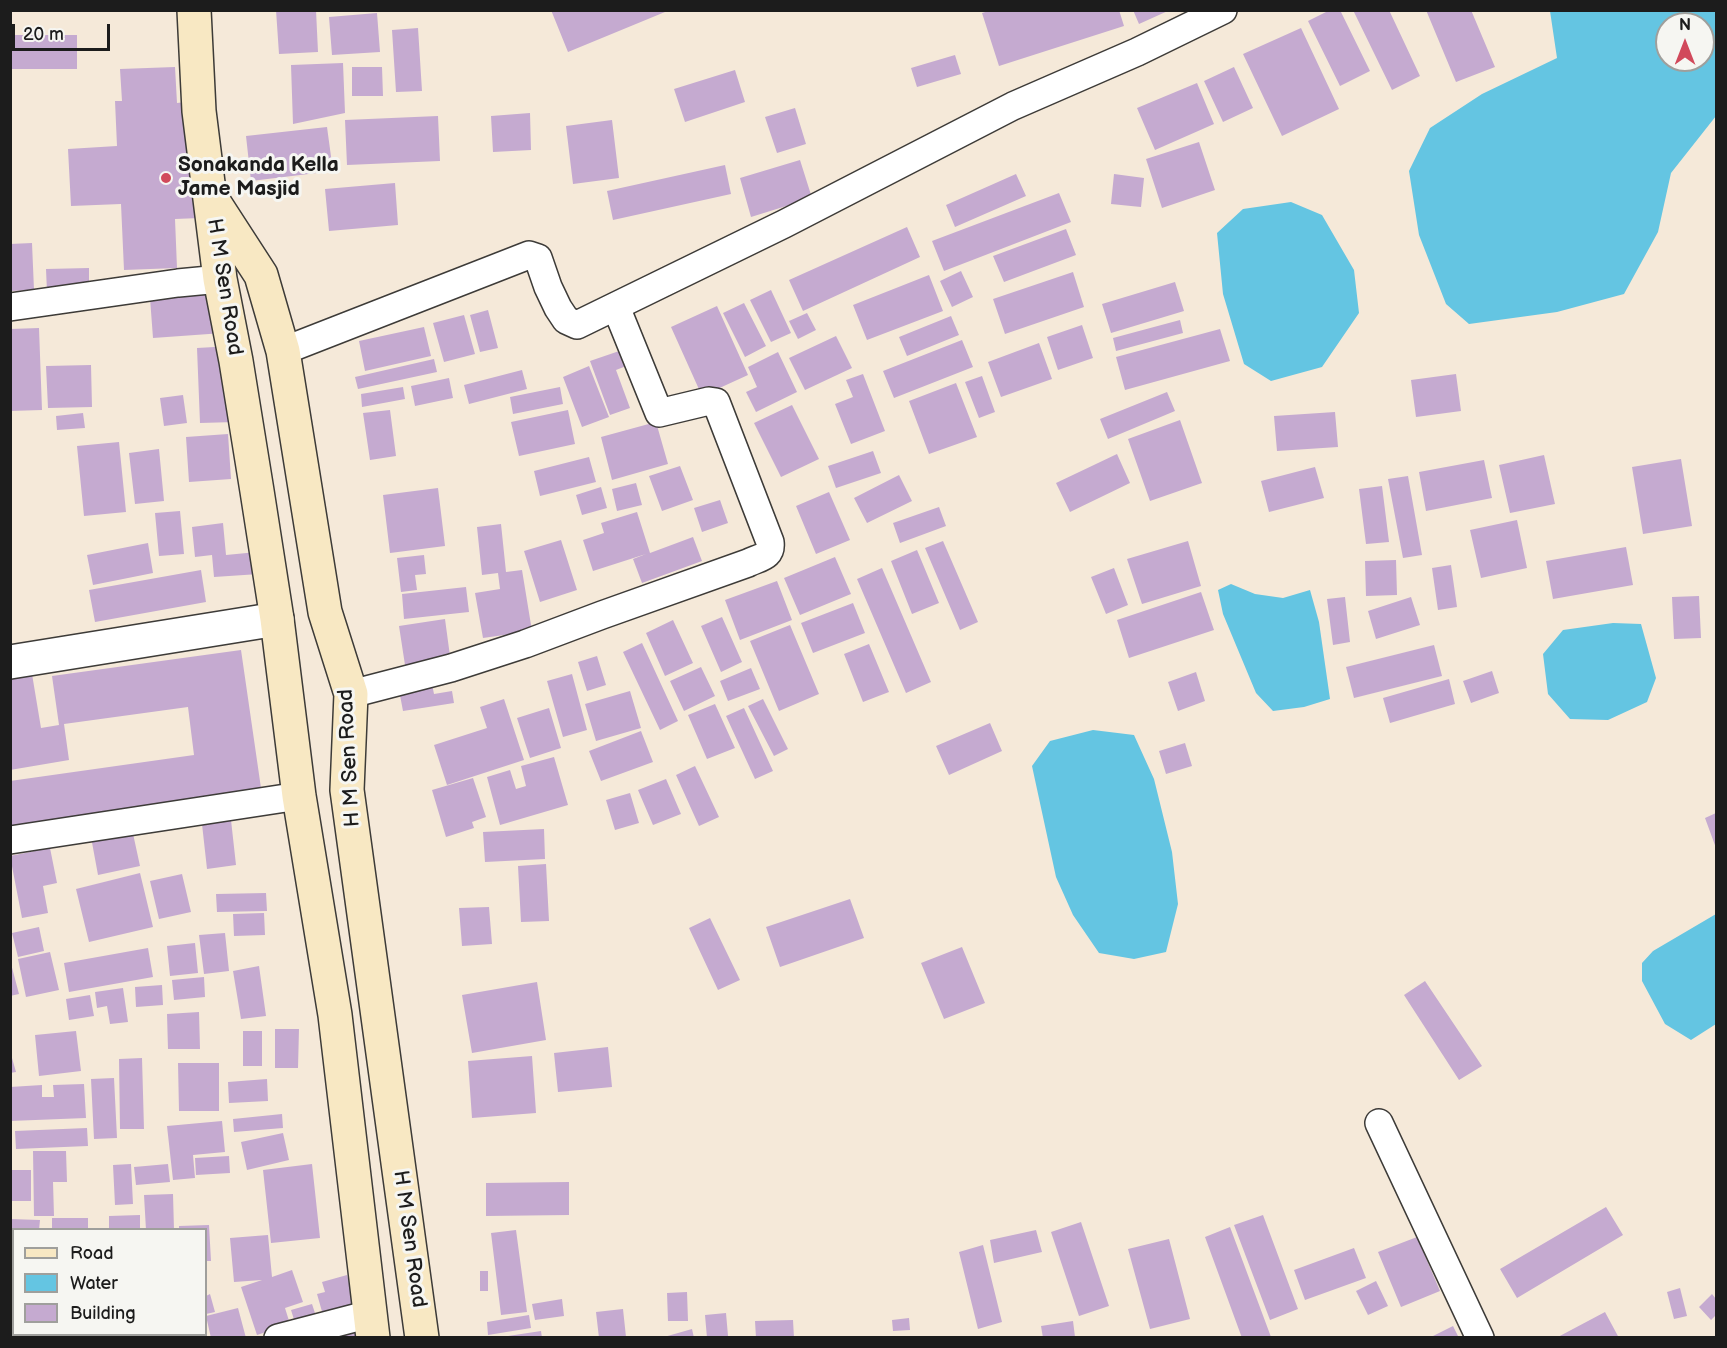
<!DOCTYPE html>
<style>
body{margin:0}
#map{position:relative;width:1727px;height:1348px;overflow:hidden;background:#f5e9d9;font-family:"Balsamiq Sans",sans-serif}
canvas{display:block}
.frame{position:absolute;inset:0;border:12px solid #1c1c1c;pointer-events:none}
.legend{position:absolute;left:12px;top:1228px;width:195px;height:108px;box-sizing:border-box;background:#f6f6f2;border:2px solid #9f9f9c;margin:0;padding:8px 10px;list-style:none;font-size:18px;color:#1c1c1c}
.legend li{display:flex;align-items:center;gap:12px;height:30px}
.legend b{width:30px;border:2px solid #9f9f9c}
.north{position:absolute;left:1655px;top:12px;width:60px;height:60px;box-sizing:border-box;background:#f6f6f2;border:2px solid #9f9f9c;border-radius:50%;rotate:0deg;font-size:16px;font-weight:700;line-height:24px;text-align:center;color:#1c1c1c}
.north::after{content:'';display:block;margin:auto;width:21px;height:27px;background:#d1495b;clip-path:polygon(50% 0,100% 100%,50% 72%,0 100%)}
.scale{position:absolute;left:12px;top:24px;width:98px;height:27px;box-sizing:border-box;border:3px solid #1c1c1c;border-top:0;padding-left:8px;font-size:18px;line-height:21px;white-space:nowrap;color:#1c1c1c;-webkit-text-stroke:4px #f6f6f2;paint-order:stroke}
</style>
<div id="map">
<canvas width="1727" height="1348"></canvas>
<div class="frame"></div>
<ul class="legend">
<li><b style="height:8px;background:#f8e8c3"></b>Road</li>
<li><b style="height:16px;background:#64c5e2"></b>Water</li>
<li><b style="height:16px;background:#c5aad0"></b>Building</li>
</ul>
<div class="north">N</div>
<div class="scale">20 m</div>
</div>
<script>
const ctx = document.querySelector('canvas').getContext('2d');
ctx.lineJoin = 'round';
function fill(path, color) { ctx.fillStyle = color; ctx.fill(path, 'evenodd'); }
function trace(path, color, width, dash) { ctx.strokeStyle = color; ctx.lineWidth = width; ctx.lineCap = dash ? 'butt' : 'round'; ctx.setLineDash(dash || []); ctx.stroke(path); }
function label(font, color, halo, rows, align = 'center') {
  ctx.font = font + ' "Balsamiq Sans",sans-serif'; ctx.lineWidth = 6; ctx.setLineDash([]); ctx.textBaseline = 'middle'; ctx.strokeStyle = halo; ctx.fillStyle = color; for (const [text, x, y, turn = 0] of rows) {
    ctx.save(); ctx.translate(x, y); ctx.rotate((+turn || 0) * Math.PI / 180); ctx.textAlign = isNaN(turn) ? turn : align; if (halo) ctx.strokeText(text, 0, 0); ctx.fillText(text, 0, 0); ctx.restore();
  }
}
fill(new Path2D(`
 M1550 11H1716V116L1671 173 1658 232 1624 294 1557 312 1469 324 1446 304 1419 235 1409 171 1430 128 1482 94 1557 58ZM1667 24H1703V60H1667Z
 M1291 202 1322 215 1354 270 1359 313 1322 367 1271 381 1244 364 1223 294 1217 233 1243 209Z
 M1231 584 1255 594 1283 598 1310 590 1319 622 1330 699 1304 707 1273 711 1256 693 1223 614 1218 590Z
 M1613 623 1641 624 1656 678 1647 702 1608 720 1570 719 1548 694 1543 654 1563 630Z
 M1093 730 1134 735 1154 779 1172 852 1178 904 1166 952 1134 959 1099 953 1073 915 1056 877 1032 766 1050 741Z
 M1716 914V1024L1691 1040 1665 1024 1642 981V963L1653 951Z`), '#64c5e2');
fill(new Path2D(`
 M276 10H316L318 52 279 54Z
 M551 10H664L665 12 568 52Z
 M992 10H1119L1124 26 999 66 982 13Z
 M1133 10H1170L1139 24Z
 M1330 10H1340L1370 71 1340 86 1308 21Z
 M1353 10H1389L1420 76 1392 90Z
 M1426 10H1471L1495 67 1456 82Z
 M377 13 380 52 332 55 329 17Z
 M418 28 422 91 396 92 392 30Z
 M1301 28 1339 109 1282 136 1243 54Z
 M10 35H77V69H10Z
 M955 55 961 74 917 87 911 68Z
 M343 63 345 113 293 124 291 65Z
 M175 67 177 103 194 101 200 218 175 219 177 268 124 270 121 204 71 206 68 149 117 146 115 101H122L120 69Z
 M352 67H382L383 96H352Z
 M1234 67 1253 108 1223 122 1204 81Z
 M735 70 745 102 685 122 674 89Z
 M1197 83 1214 124 1155 150 1137 108Z
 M795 108 806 144 777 153 765 117Z
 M530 113 531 150 493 152 491 116Z
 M438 116 440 161 347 165 345 120Z
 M612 120 619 178 573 184 566 126Z
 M327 127 333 171 251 181 246 136Z
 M1199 142 1215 190 1162 208 1146 159Z
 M800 160 812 198 751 217 740 178Z
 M725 165 731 194 613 220 607 191Z
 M1016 174 1026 196 955 227 946 205Z
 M1114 174 1144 178 1141 207 1111 204Z
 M395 183 398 225 329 231 325 189Z
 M1059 193 1071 222 944 271 932 241Z
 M907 227 920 257 803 311 789 280Z
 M1066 229 1076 255 1004 282 993 256Z
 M32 243 34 290 10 291V244Z
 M89 268V290L47 292 46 269Z
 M961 271 973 297 952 307 940 281Z
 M1073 272 1084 307 1005 334 993 299Z
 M929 275 943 311 867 340 853 305Z
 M1175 282 1184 311 1111 333 1102 304Z
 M771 290 791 333 771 342 750 300Z
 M220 292 223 333 153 338 150 298Z
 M744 303 766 346 745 357 723 313Z
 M717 306 748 375 702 396 671 327Z
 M488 310 498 348 480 352 470 315Z
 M807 313 816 330 798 339 789 321Z
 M464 315 475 354 444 362 433 323Z
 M951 316 959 335 907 356 899 337Z
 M1180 320 1183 333 1116 351 1113 338Z
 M1082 325 1093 358 1058 370 1047 337Z
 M424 327 431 356 365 371 359 341Z
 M39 328 42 410 10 411V329Z
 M1220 329 1230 361 1125 390 1116 357Z
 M836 336 852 368 805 390 789 358Z
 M962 340 973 367 894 398 883 371Z
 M1039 343 1052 379 1001 397 988 362Z
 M232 346 235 422 200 423 197 348Z
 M628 348 634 363 616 370 630 408 610 415 590 361Z
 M778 352 797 392 756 412 746 392 757 387 748 367Z
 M434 359 437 372 358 389 355 377Z
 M91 365 92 407 48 408 46 366Z
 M589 366 609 417 582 427 563 377Z
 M522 370 527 389 469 404 464 385Z
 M863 374 885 431 851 444 835 404 853 397 846 380Z
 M1456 374 1461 411 1416 417 1411 380Z
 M982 376 995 412 979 418 965 382Z
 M449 378 453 398 415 406 411 386Z
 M956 383 977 437 929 454 909 401Z
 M403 387 405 399 362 407 361 394Z
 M560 387 563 404 513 414 510 397Z
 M1167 392 1175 411 1108 439 1100 419Z
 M183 395 187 423 164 426 160 398Z
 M792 405 819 459 781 477 754 423Z
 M390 410 396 456 370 460 363 413Z
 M568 410 575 444 519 456 511 422Z
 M1335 412 1338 447 1277 451 1274 416Z
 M83 413 85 428 57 430 56 416Z
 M1180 420 1202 483 1150 501 1128 439Z
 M656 422 668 464 612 480 601 437Z
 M228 434 231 479 189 482 186 437Z
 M119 442 126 512 84 516 77 446Z
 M159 449 164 501 135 504 129 453Z
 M873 451 881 473 836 488 828 466Z
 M1117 454 1130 483 1070 512 1056 483Z
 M1544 455 1555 504 1510 513 1499 465Z
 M589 457 596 482 540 496 534 471Z
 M1681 459 1692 526 1643 534 1632 467Z
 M1484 460 1492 498 1426 511 1419 472Z
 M680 466 693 500 662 511 649 476Z
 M1315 467 1324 498 1269 512 1261 481Z
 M899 475 912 501 867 523 854 498Z
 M1408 476 1422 555 1403 558 1388 479Z
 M636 483 642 505 617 511 612 489Z
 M1382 486 1389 542 1366 544 1359 489Z
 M601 487 607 508 582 515 576 495Z
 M438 488 445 546 390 553 383 495Z
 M829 492 850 540 816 554 796 506Z
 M720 500 728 523 702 532 694 508Z
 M939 507 946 526 900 543 893 523Z
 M180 511 184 554 159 556 155 513Z
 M637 512 650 553 693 537 702 561 642 583 633 559 646 554 593 571 583 540 604 533 601 523Z
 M1517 520 1527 568 1481 578 1470 530Z
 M223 523 226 555 257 552 259 574 214 577 212 555 195 557 192 527Z
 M501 524 506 572 522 570 532 631 483 638 475 593 500 589 498 573 482 575 477 527Z
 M561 540 577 590 540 602 524 551Z
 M943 541 978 622 960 630 925 548Z
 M1188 541 1201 586 1142 604 1127 559Z
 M148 543 153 573 93 585 87 555Z
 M1626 547 1633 585 1553 599 1546 561Z
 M917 550 939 603 912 614 891 561Z
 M424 555 426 574 415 575 417 590 401 592 397 558Z
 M835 557 851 594 800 615 784 578Z
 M1396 560 1397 595 1366 596 1365 561Z
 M1451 565 1457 607 1438 610 1432 568Z
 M882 568 931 682 906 693 857 579Z
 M1114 568 1128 605 1106 614 1091 577Z
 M201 570 206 602 95 622 89 590Z
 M777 581 792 620 740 640 725 600Z
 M466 587 469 612 404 619 402 594Z
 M1201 592 1214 630 1129 658 1117 620Z
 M1699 596 1701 638 1674 639 1672 597Z
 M1345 597 1350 642 1333 645 1327 599Z
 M1411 597 1420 625 1376 639 1368 611Z
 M853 603 865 633 813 653 801 623Z
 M722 617 742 662 721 672 701 626Z
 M445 619 452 671 407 678 399 626Z
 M673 620 693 663 665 676 646 633Z
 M790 625 819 694 779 711 750 641Z
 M642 643 678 721 660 730 623 652Z
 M869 644 889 692 863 702 844 654Z
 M1434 645 1442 676 1354 698 1346 667Z
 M241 650 262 795 10 830V781L194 755 188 707 64 724 69 760 10 770V677L32 674 41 728 59 725 52 676Z
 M597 656 606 685 587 691 578 662Z
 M701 667 715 696 684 711 670 681Z
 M751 668 760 689 728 701 720 681Z
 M1492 671 1499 693 1471 703 1463 681Z
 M1196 672 1205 701 1178 711 1168 682Z
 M572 674 587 730 563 737 547 681Z
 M1449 679 1455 704 1390 723 1383 698Z
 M432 684 434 694 452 691 454 703 403 711 399 690Z
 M630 691 641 728 596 741 585 704Z
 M504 699 524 760 447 785 434 745 487 728 480 707Z
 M763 699 788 749 774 756 748 706Z
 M715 704 735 748 707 759 688 715Z
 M549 708 561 748 530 758 517 718Z
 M744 708 773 771 755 779 726 716Z
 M990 723 1002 751 949 775 936 746Z
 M641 731 653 762 601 781 589 751Z
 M1185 743 1192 766 1166 774 1159 751Z
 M554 757 568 805 500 825 487 777 510 770 516 789 526 786 521 766Z
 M695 766 719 817 699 826 676 775Z
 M473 778 486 817 472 822 474 828 446 837 432 790Z
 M666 779 681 814 653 825 638 790Z
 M630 793 639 823 615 830 606 800Z
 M230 811 236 865 207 869 201 815Z
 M1716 813V848L1705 818Z
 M132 829 140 866 98 875 91 837Z
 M544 829 545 859 485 862 483 832Z
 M50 848 57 883 43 886 48 913 22 918 10 856Z
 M546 864 549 921 521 922 518 866Z
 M140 873 153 927 89 942 76 889Z
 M182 874 191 912 159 919 150 881Z
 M266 893 267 911 217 912 216 894Z
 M850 899 864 938 780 967 766 927Z
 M489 907 492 944 462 946 459 908Z
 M264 913 265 935 234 936 233 914Z
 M710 918 740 980 718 990 689 928Z
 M39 927 44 951 18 957 12 933Z
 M225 933 229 971 204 974 199 935Z
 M195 943 198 973 170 976 167 946Z
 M962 947 985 1003 944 1019 921 963Z
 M148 948 153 977 69 992 64 963Z
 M50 952 59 990 26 997 18 959Z
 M10 960 19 994 10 996Z
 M259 966 266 1016 241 1019 233 971Z
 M204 977 205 997 174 1000 172 980Z
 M1425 981 1482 1066 1459 1080 1404 995Z
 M537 982 546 1040 472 1053 462 995Z
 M162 985 163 1005 136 1007 135 987Z
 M123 988 128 1022 110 1024 107 1006 97 1008 95 992Z
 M90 995 94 1016 69 1020 66 999Z
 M199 1012 200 1049H168L167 1014Z
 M275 1029H299L298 1068H275Z
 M76 1031 81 1071 39 1076 35 1035Z
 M243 1031H262V1066H243Z
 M608 1047 612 1087 558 1092 554 1053Z
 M10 1051 16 1072 10 1073Z
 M532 1056 536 1113 472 1118 468 1061Z
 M142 1058 144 1129H120L119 1059Z
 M178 1063H219V1111H179Z
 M114 1078 117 1138 94 1139 91 1079Z
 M267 1079 268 1101 229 1103 228 1082Z
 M84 1084 86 1118 10 1121V1087L42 1085V1097H54L53 1085Z
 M282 1114 283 1128 234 1132 233 1119Z
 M222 1121 225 1152 193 1155 195 1178 173 1180 167 1126Z
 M87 1128 88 1146 16 1149 15 1131Z
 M283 1133 289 1160 247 1170 241 1142Z
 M33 1151H66L67 1182H53L54 1216H34Z
 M229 1156 230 1173 196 1175 195 1158Z
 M131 1164 133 1204 115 1205 113 1165Z
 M168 1164 170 1182 136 1185 134 1167Z
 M312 1164 320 1238 271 1243 263 1170Z
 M10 1170H31V1201H10Z
 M569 1182V1215L486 1216V1183Z
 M173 1194 174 1230H146L144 1195Z
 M1606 1207 1623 1235 1517 1298 1500 1269Z
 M140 1215V1230H109V1216Z
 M1263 1215 1298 1309 1270 1320 1234 1225Z
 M52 1218H88V1230H52Z
 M10 1219 40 1220 39 1230H14V1247H10Z
 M1081 1222 1109 1306 1079 1316 1051 1232Z
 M209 1225 211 1261H206V1230H179V1226Z
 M1230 1227 1271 1337 1242 1338 1205 1237Z
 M516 1230 527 1312 501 1315 491 1233Z
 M1036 1230 1042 1252 994 1263 990 1240Z
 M268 1235 272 1277 292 1270 303 1302 285 1308 290 1324 257 1335 241 1287 262 1280 234 1282 230 1238Z
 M1417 1237 1440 1291 1401 1307 1378 1252Z
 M1169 1239 1190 1319 1150 1329 1128 1249Z
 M983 1245 1002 1322 978 1329 959 1252Z
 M1354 1248 1366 1278 1305 1300 1294 1270Z
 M10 1268H14V1302H10Z
 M480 1271H488V1291H480Z
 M347 1275 358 1313 325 1322 317 1294 325 1292 322 1282Z
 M1376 1281 1388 1306 1368 1315 1356 1291Z
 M1680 1288 1687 1316 1674 1319 1667 1292Z
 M687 1292 688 1321H668L667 1293Z
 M210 1294 215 1312 206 1314V1296Z
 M1712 1294 1716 1299V1315L1711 1320 1699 1307Z
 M562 1299 564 1316 535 1320 532 1304Z
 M312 1304 318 1322 297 1329 291 1310Z
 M238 1308 246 1338H211L206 1316Z
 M623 1309 626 1337 599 1338 596 1312Z
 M14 1312V1334H16L17 1338H10V1313Z
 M1605 1312 1619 1338H1556Z
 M726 1313 728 1336 707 1338 705 1315Z
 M529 1315 531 1328 488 1335 487 1322Z
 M909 1318 910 1330 893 1331 892 1320Z
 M793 1320 794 1338H756L755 1321Z
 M1073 1321 1075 1337 1043 1338 1041 1326Z
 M353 1326 356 1338H313Z
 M1453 1326 1459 1338H1429Z
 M692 1329 694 1338H664V1337Z
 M541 1331 542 1338H509L508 1336Z
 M23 1334H61V1338H24Z
 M66 1334H88L89 1335 80 1338H66Z
 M139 1334H175V1338H139Z`), '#c5aad0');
const minor = new Path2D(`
 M10 307 178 283 220 279
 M283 351 529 255 538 258 548 287 558 308 566 320 577 325 784 224 1013 106 1137 52 1223 10
 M351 694 451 668 525 644 602 615 748 563C760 557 772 557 770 542L716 402 709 401 659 413 616 307
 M10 840 299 796
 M1379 1123 1480 1338
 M10 1255H14
 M131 1334 132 1338
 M278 1338 370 1314`);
const tertiary = new Path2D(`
 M10 662 277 619`);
const secondary = new Path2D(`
 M194 10 199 111 220 279 236 361 257 491 277 619 299 796 335 1015 373 1338
 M215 204 261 275 283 351 325 612 351 694 347 790 422 1338`);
trace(minor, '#3d3b38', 30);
trace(tertiary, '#3d3b38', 36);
trace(secondary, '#3d3b38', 36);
trace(minor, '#fff', 27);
trace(tertiary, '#fff', 33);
trace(secondary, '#f8e8c3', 33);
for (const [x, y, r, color] of [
 [166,178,6,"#d1495b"]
]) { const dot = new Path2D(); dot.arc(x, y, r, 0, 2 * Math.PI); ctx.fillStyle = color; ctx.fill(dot); trace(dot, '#f6f6f2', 2); }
label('bold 21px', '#1c1c1c', '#f6f6f2', [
 ["Sonakanda Kella",178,166],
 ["Jame Masjid",178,190]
], 'left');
label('21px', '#1c1c1c', '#f6f6f2', [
 ["H M Sen Road",224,287,81],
 ["H M Sen Road",350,758,-93],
 ["H M Sen Road",409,1239,82]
]);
</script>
